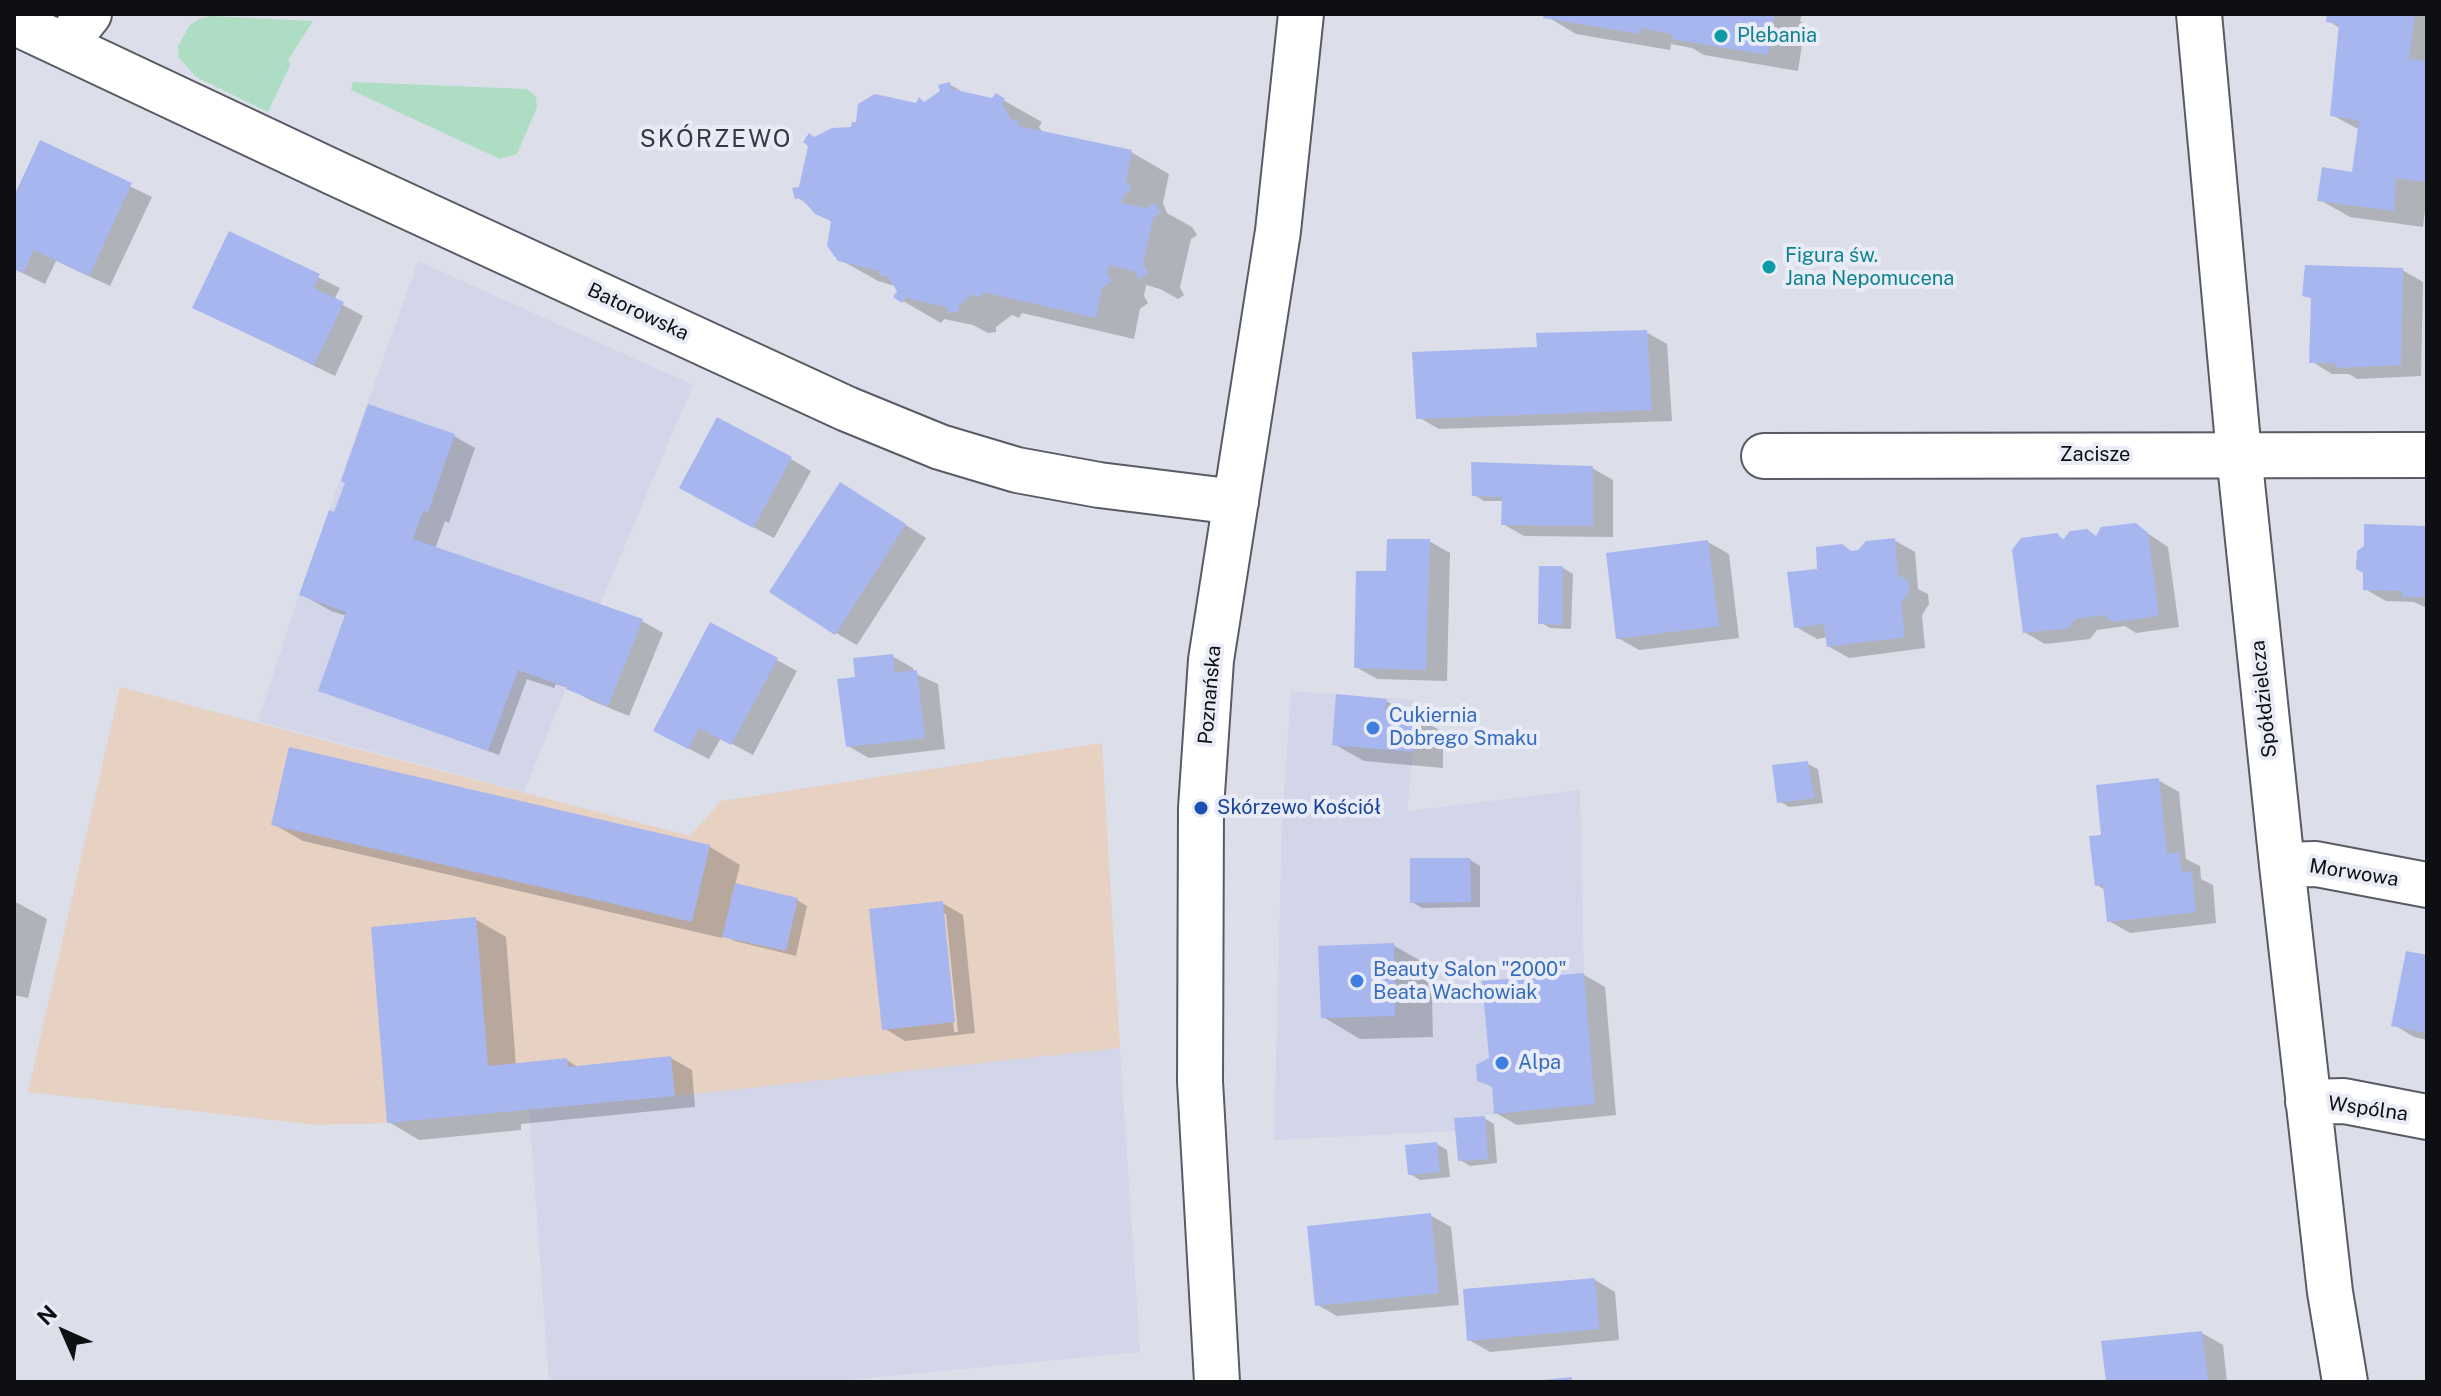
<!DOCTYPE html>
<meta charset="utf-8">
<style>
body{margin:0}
#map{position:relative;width:2441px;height:1396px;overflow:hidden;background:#dcdfe9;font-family:"Public Sans",sans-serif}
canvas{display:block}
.frame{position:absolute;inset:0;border:16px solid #0e0f12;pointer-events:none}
.north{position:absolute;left:24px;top:1292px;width:80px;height:80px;-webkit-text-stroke:6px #e9ecf6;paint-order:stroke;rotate:315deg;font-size:22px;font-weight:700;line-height:32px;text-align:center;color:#0e0f12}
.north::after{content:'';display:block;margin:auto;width:28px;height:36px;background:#0e0f12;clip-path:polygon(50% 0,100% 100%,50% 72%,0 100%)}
</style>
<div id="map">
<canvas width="2441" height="1396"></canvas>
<div class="frame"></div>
<div class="north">N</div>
</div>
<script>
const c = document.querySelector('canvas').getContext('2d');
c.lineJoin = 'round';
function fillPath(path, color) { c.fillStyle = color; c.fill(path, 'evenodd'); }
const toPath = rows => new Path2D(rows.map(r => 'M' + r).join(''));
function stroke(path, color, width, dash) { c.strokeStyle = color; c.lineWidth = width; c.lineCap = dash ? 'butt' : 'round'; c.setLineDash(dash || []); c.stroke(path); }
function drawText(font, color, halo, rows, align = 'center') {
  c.font = font + ' "Public Sans",sans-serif'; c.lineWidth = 8; c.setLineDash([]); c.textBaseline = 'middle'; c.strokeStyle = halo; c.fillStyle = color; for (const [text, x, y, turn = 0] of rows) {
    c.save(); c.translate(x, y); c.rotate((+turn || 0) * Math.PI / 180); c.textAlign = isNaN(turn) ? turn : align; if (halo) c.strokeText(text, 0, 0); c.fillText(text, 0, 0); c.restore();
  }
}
const built = toPath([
 [418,261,693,385,601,602,524,792,258,721,299,595],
 [1291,691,1414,700,1413,752,1407,811,1580,790,1584,972,1595,1104,1455,1118,1455,1131,1274,1140,1282,821],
 [1120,1048,1140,1352,827,1382,549,1382,529,1110]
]);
const industrial = toPath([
 [120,687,690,836,721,801,1102,743,1120,1048,675,1096,387,1123,316,1125,28,1092]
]);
const green = toPath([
 [210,16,313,21,288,60,291,63,268,112,196,77,179,58,178,46,190,25,199,19],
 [353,82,527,89,536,97,537,107,517,154,500,159,351,90]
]);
const shadow = toPath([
 [1546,14,1802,14,1800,21,1805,24,1798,71,1704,55,1692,48,1671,44,1670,50,1576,34,1546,16],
 [2329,14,2427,14,2427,194,2423,227,2350,217,2320,200,2354,174,2360,130,2332,115,2340,28,2328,21],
 [949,84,966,94,993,100,996,96,1042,122,1039,127,1043,133,1131,152,1169,174,1163,203,1167,213,1192,227,1197,235,1191,239,1180,287,1184,295,1178,299,1160,289,1146,285,1144,296,1148,303,1140,309,1134,339,1022,313,1019,318,1012,315,996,327,996,332,988,333,973,325,944,319,941,323,903,301,895,286,878,281,839,259,832,222,797,197,815,139,852,129,925,103],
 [41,143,152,197,110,286,56,261,45,284,14,269,14,200],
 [230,234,340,288,334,300,363,316,335,376,195,308],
 [2402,270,2423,282,2421,376,2357,379,2349,374,2332,374,2311,361,2313,299,2304,295],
 [1646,332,1667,344,1672,421,1439,429,1418,417,1539,349],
 [454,436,475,448,449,523,445,521,435,549,602,605,642,621,663,633,629,716,590,700,568,688,556,684,554,688,527,679,499,755,321,690,347,616,331,611,301,594,344,518],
 [791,459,811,471,774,538,702,500],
 [1592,468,1613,480,1613,537,1524,536,1503,524,1504,501,1484,501,1474,495],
 [861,496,926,538,857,645,836,633],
 [2135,525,2168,547,2179,627,2136,633,2125,626,2097,630,2090,639,2045,644,2024,632,2056,535,2065,540,2098,537],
 [2427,528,2427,608,2414,602,2386,601,2365,589,2365,572],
 [1894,540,1915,552,1918,589,1928,594,1929,604,1922,615,1925,648,1849,658,1828,646,1828,637,1817,639,1796,627,1819,571,1853,553],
 [1429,541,1450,553,1447,681,1377,679,1356,667],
 [1708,542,1729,554,1739,638,1639,650,1618,638],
 [1563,568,1573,574,1571,629,1550,628,1540,622],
 [892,656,913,668,914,673,938,684,945,749,869,758,848,746,857,679],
 [777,660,797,671,753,755,721,738,709,759,676,742],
 [1386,701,1443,732,1443,768,1364,761,1334,744],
 [290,750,710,847,740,865,735,885,797,900,807,906,796,956,735,941,723,935,722,938,303,841,273,824],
 [1808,764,1818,769,1823,803,1789,807,1779,801],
 [2158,780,2179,792,2186,859,2200,866,2201,879,2213,885,2216,923,2130,933,2109,921,2105,890,2097,885],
 [1470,860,1480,866,1480,907,1422,908,1412,902],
 [14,901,47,919,28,998,14,995],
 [942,903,963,915,975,1033,905,1041,884,1028],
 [942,914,946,914,958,1032,954,1032],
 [475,919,506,937,516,1066,567,1060,579,1068,671,1058,692,1070,695,1107,521,1124,521,1130,419,1140,389,1122],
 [1393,945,1431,967,1433,1037,1360,1039,1323,1017],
 [2427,957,2427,1040,2414,1037,2394,1025],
 [1584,975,1605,987,1616,1115,1517,1125,1496,1113,1494,1088,1479,1080,1491,1060],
 [1484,1118,1494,1124,1497,1163,1470,1166,1460,1160],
 [1437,1144,1447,1150,1450,1177,1420,1180,1410,1174],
 [1430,1215,1451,1227,1459,1305,1337,1316,1316,1304],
 [1595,1280,1615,1292,1619,1340,1490,1352,1469,1340],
 [2202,1333,2223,1345,2227,1382,2108,1382]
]);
const building = toPath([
 [1544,14,1774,14,1768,55,1672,39,1672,34,1641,28,1640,34,1543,18],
 [2327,14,2415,14,2409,59,2427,61,2427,182,2396,178,2394,211,2317,201,2322,167,2352,172,2359,120,2330,116,2339,24,2326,22],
 [950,82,951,89,992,98,996,93,1005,99,1002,104,1011,120,1018,120,1019,126,1132,150,1126,180,1132,190,1124,195,1121,203,1147,208,1154,203,1161,212,1153,218,1143,264,1148,273,1139,279,1134,271,1108,265,1107,273,1112,281,1102,287,1096,318,983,292,980,298,973,294,959,305,959,311,948,313,947,307,906,298,902,303,893,297,897,291,887,276,880,276,879,271,838,261,827,246,831,221,815,214,801,198,795,199,792,188,799,187,808,146,803,142,809,133,814,137,832,128,851,127,852,122,856,122,858,104,875,94,916,103,919,97,924,102,940,91,938,85],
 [40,140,132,183,89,276,34,250,23,273,14,269,14,196],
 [229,231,320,274,313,288,344,302,314,365,192,308],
 [2305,265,2403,268,2401,365,2335,368,2335,363,2309,363,2311,298,2302,296],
 [1647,330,1652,410,1416,419,1412,352,1537,347,1536,333],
 [368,404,455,434,428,512,423,511,413,539,643,619,608,706,566,689,567,687,518,670,488,751,318,691,346,612,299,595,329,510,334,512,345,483,341,481],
 [717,417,792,457,753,528,679,488],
 [1471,462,1593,466,1593,526,1501,525,1502,497,1472,496],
 [840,482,906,524,835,635,769,592],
 [2136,523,2148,533,2159,616,2113,622,2104,615,2075,619,2069,628,2023,633,2012,550,2021,538,2057,533,2063,540,2070,531,2087,529,2096,536,2101,527],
 [2364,524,2427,526,2427,597,2402,597,2402,591,2363,590,2363,573,2356,569,2357,551,2364,546],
 [1895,538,1898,575,1908,580,1909,592,1901,603,1905,637,1827,647,1824,624,1794,628,1787,572,1817,569,1816,547,1842,544,1851,551,1858,550,1866,541],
 [1387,539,1430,539,1426,670,1354,668,1356,571,1386,571],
 [1708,540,1719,626,1616,639,1606,553],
 [1539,566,1563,566,1562,625,1538,624],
 [710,622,778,658,731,745,699,728,688,749,653,731],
 [893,654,895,673,917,670,925,738,846,747,837,679,855,677,853,658],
 [1336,694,1387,699,1385,710,1414,712,1413,752,1332,745],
 [289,747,710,845,692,922,271,825],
 [1808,761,1814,798,1777,803,1772,765],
 [2159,778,2167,854,2179,852,2182,872,2192,871,2196,912,2107,922,2103,885,2095,886,2089,836,2101,835,2096,785],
 [1410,858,1470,858,1471,902,1410,903],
 [735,883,798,898,786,951,722,937],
 [943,901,955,1022,882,1030,869,909],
 [476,917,488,1066,567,1058,568,1067,671,1056,675,1096,387,1123,371,927],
 [1394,943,1395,1016,1321,1018,1318,946],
 [2406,951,2427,955,2427,1033,2391,1026],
 [1584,973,1595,1104,1494,1114,1492,1086,1477,1081,1476,1065,1489,1058,1482,981],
 [1485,1116,1488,1159,1458,1161,1454,1118],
 [1437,1142,1440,1172,1408,1175,1405,1145],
 [1431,1213,1439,1293,1315,1306,1307,1226],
 [1595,1278,1599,1329,1467,1341,1463,1289],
 [2202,1331,2208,1382,2106,1382,2101,1341],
 [1572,1377,1572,1382,1542,1382,1542,1380]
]);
const street = toPath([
 [2199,14,2239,454,2282,865,2330,1292,2345,1382],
 [1764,456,2427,455],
 [2282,865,2316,864,2427,885],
 [2308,1102,2344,1101,2427,1117]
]);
const secondary = toPath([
 [14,22,337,174,847,409,940,447,1017,470,1099,485,1236,502],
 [65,44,89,14],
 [1217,1382,1200,1081,1201,808,1211,660,1278,231,1301,14]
]);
const markers = [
 [1721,36,8,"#0f9aa8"],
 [1769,267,8,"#0f9aa8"],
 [1373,728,8,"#3f7fe0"],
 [1201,808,8,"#1a4fb4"],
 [1357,981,8,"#3f7fe0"],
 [1502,1063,8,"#3f7fe0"]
];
const cultureNames = [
 ["Plebania",1737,36],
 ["Figura św.",1785,256],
 ["Jana Nepomucena",1785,279]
];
const streetNames = [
 ["Batorowska",638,312,25],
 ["Zacisze",2095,455],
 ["Poznańska",1210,695,-85],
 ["Spółdzielcza",2264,699,-96],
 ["Morwowa",2354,873,9],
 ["Wspólna",2368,1109,8]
];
const shopNames = [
 ["Cukiernia",1389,716],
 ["Dobrego Smaku",1389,739],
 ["Beauty Salon \"2000\"",1373,970],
 ["Beata Wachowiak",1373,993],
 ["Alpa",1518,1063]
];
const transitNames = [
 ["Skórzewo Kościół",1217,808]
];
const quarterNames = [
 ["SKÓRZEWO",716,140]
];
fillPath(built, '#d2d6e8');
fillPath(industrial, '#e6d1c3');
fillPath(green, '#adddc3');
fillPath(shadow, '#0003');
fillPath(building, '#a8b6f0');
stroke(street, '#595b64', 48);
stroke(secondary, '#595b64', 48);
stroke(street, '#fff', 44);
stroke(secondary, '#fff', 44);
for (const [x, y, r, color] of markers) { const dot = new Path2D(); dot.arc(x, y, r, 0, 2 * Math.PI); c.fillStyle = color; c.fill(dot); stroke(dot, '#e9ecf6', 3); }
drawText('20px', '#0d838f', '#e9ecf6', cultureNames, 'left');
drawText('20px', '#0e0f12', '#e9ecf6', streetNames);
drawText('20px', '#366cbe', '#e9ecf6', shopNames, 'left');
drawText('20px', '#164399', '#e9ecf6', transitNames, 'left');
c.letterSpacing = '2px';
drawText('24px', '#363941', '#e9ecf6', quarterNames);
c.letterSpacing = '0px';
</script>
